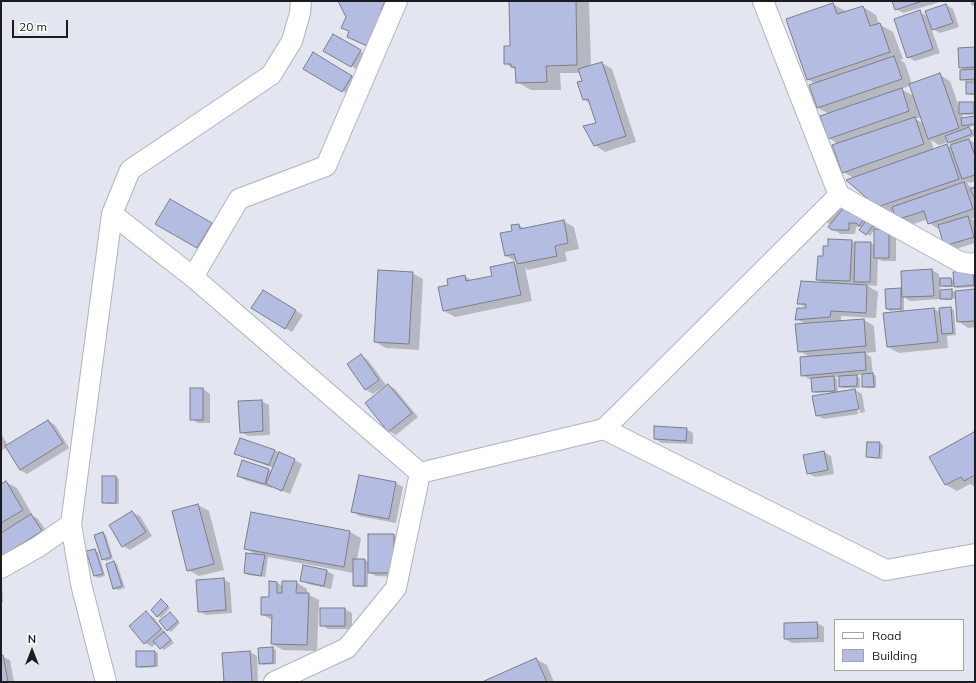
<!DOCTYPE html>
<style>
body{margin:0}
#map{position:relative;width:976px;height:683px;overflow:hidden;background:#e3e6f0;font-family:Mulish,sans-serif}
canvas{display:block}
.frame{position:absolute;inset:0;border:2px solid #1b1c1f;pointer-events:none}
.legend{position:absolute;left:834px;top:619px;width:130px;height:52px;box-sizing:border-box;background:#fff;border:1px solid #a4a4a5;margin:0;padding:5px 7px;list-style:none;font-size:12px;color:#1b1c1f}
.legend li{display:flex;align-items:center;gap:8px;height:20px}
.legend b{width:20px;border:1px solid #a4a4a5}
.north{position:absolute;left:12px;top:631px;width:40px;height:40px;-webkit-text-stroke:3px #fff;paint-order:stroke;rotate:0deg;font-size:11px;font-weight:700;line-height:16px;text-align:center;color:#1b1c1f}
.north::after{content:'';display:block;margin:auto;width:14px;height:18px;background:#1b1c1f;clip-path:polygon(50% 0,100% 100%,50% 72%,0 100%)}
.scale{position:absolute;left:12px;top:20px;width:56px;height:18px;box-sizing:border-box;border:2px solid #1b1c1f;border-top:0;padding-left:5px;font-size:12px;line-height:14px;white-space:nowrap;color:#1b1c1f;-webkit-text-stroke:3px #fff;paint-order:stroke}
</style>
<div id="map">
<canvas width="976" height="683"></canvas>
<div class="frame"></div>
<ul class="legend">
<li><b style="height:5px;background:#fff"></b>Road</li>
<li><b style="height:11px;background:#b4bde1"></b>Building</li>
</ul>
<div class="north">N</div>
<div class="scale">20 m</div>
</div>
<script>
const c = document.querySelector('canvas').getContext('2d');
c.lineJoin = 'round';
function fillPath(path, color) { c.fillStyle = color; c.fill(path, 'evenodd'); }
const toPath = rows => new Path2D(rows.map(r => 'M' + r).join(''));
function stroke(path, color, width, dash) { c.strokeStyle = color; c.lineWidth = width; c.lineCap = dash ? 'butt' : 'round'; c.setLineDash(dash || []); c.stroke(path); }
const shadow = toPath([
 [339,1,398,1,381,52,359,43,348,37,350,32,343,28,347,17],
 [510,1,589,1,591,67,602,63,612,69,636,142,605,152,595,145,597,124,590,103,584,100,583,81,580,73,560,73,561,90,531,90,517,82,516,70,505,63,511,47],
 [893,1,940,1,940,2,903,13,896,9],
 [971,1,975,1,975,6,971,5],
 [833,4,847,12,863,7,876,15,879,24,893,32,903,59,900,60,905,63,912,84,940,75,950,81,958,104,975,104,975,115,962,115,963,118,975,117,975,126,967,127,972,130,975,128,974,136,967,139,975,143,975,181,970,183,967,181,969,186,975,188,975,218,971,219,975,221,975,243,952,250,945,245,940,230,929,223,928,219,908,226,894,211,889,213,878,206,854,178,843,172,838,144,829,138,829,114,818,108,816,84,807,79],
 [910,86,914,96,901,89],
 [921,117,923,123,915,119],
 [931,140,939,145,948,142,953,145,952,148,946,145,934,150],
 [946,5,953,9,959,27,940,33,931,28,940,53,915,61,908,57,920,12,928,17],
 [333,36,367,55,358,70,325,50],
 [975,48,975,81,968,81,968,83,975,83,975,95,971,95,967,93,967,81,961,80,965,71,960,67],
 [313,53,359,80,350,95,304,68],
 [170,201,218,228,205,251,157,224],
 [834,202,878,225,870,236,861,230,863,227,856,227,855,234,840,234,833,229,831,225,821,218],
 [563,221,574,227,579,249,565,252,567,261,528,270,525,268,532,301,455,317,444,311,449,286,465,276,472,281,493,276,491,268,514,263,518,265,517,262,506,256,513,231,519,225,525,229],
 [875,230,896,234,896,261,882,261,878,259,877,286,866,285,878,292,876,318,841,316,841,322,864,320,874,326,876,352,865,353,871,357,873,374,876,376,876,388,867,388,863,386,863,375,854,375,860,378,860,388,843,388,840,386,840,377,834,377,837,379,838,393,855,390,862,394,865,412,860,413,857,393,855,393,858,414,824,419,816,415,831,392,816,393,813,391,812,379,809,379,802,375,810,357,799,351,806,324,796,319,810,310,798,303,824,283,817,279,824,257,829,247,851,241,855,243,871,243,875,246],
 [932,270,939,274,939,279,951,279,955,281,975,272,975,287,958,288,955,286,955,287,944,287,940,284,940,291,951,290,956,293,975,290,975,327,968,328,958,321,956,300,948,295,947,297,953,300,945,300,940,298,940,299,910,301,904,297,904,312,934,309,940,312,950,308,954,310,956,335,947,336,948,348,899,353,888,347,900,310,890,311,887,309,901,289,903,290],
 [412,273,423,279,419,350,386,348,375,342],
 [270,295,303,315,292,332,285,328],
 [361,356,368,360,386,385,373,394,366,390,348,365],
 [388,385,395,389,418,417,396,435,389,431],
 [203,389,210,394,210,423,198,423,191,419],
 [261,401,269,405,270,435,248,436,241,432],
 [48,421,55,425,69,448,27,474,20,470,7,447,1,451,1,434,8,445],
 [686,429,693,433,693,444,662,443,655,439],
 [974,433,975,434,975,487,970,484,957,491,946,485,931,457],
 [879,443,883,445,882,459,870,458,867,456],
 [274,450,302,464,290,494,272,486,272,488,245,480,238,476,269,470,272,471,273,468,243,457,236,453],
 [824,452,831,456,834,474,815,477,808,473],
 [359,476,396,483,403,487,396,523,359,516,352,511],
 [116,477,119,479,119,504,107,504,103,502],
 [6,482,17,488,33,516,38,519,49,535,1,565,1,485],
 [198,505,209,511,224,570,199,576,188,570],
 [132,512,140,516,152,536,130,550,123,546],
 [252,513,350,532,361,538,357,560,365,560,369,562,394,535,401,539,400,577,376,576,368,572,368,587,357,587,354,585,354,573,268,557,265,577,248,575,245,573,257,555,246,549],
 [103,533,106,535,113,559,106,561,103,559],
 [94,550,98,552,105,576,98,578,95,576],
 [114,562,117,564,125,588,118,590,114,588],
 [304,566,327,571,334,575,331,589,308,584,301,580],
 [223,579,230,583,232,613,206,615,199,611],
 [296,582,307,589,307,594,319,600,317,651,283,650,272,644,273,621,262,614,277,583,283,586],
 [1,583,2,584,3,602,1,602],
 [161,600,170,608,161,618,158,616],
 [344,609,352,613,352,629,328,629,321,625],
 [146,613,153,617,174,643,164,650,156,643,152,647,145,643],
 [170,614,180,623,171,632,168,630],
 [817,623,824,627,824,642,792,643,785,639],
 [272,648,276,650,276,664,263,665,260,663],
 [155,652,158,653,158,667,141,668,137,666],
 [250,652,257,656,258,682,225,682],
 [1,656,10,660,14,682,1,682],
 [536,659,547,665,554,682,485,682]
]);
const building = toPath([
 [338,1,385,1,381,10,385,11,370,47,347,37,349,31,341,28,346,17,338,1],
 [509,1,576,1,577,65,546,66,547,82,516,83,515,67,511,67,511,64,504,64,504,46,510,46,509,1],
 [892,1,923,1,895,10,892,1],
 [833,3,837,14,863,6,870,26,880,23,890,52,807,80,786,19,833,3],
 [946,4,953,23,932,30,925,11,946,4],
 [920,10,933,49,907,58,894,19,920,10],
 [333,34,361,50,351,67,323,51,333,34],
 [975,47,975,67,959,68,958,48,975,47],
 [313,52,352,76,342,92,303,69,313,52],
 [894,56,902,79,817,108,809,85,894,56],
 [602,62,626,136,594,146,583,126,596,123,588,99,583,100,577,82,582,81,578,69,602,62],
 [975,69,975,79,960,80,960,70,975,69],
 [940,73,959,128,928,139,909,84,940,73],
 [966,82,975,82,975,94,966,94,966,82],
 [902,88,909,111,828,139,820,116,902,88],
 [959,102,974,102,974,113,959,114,959,102],
 [975,116,975,124,962,126,961,118,975,116],
 [915,117,924,144,842,173,832,145,915,117],
 [969,127,972,134,948,143,945,136,969,127],
 [969,139,975,156,975,175,962,179,950,145,969,139],
 [947,144,959,179,877,207,846,180,947,144],
 [964,182,973,209,928,224,924,211,896,220,892,207,964,182],
 [975,187,975,199,970,189,975,187],
 [170,199,212,223,197,248,155,224,170,199],
 [847,204,865,218,859,226,856,223,849,223,849,230,832,230,828,227,847,204],
 [968,216,974,237,944,246,938,225,968,216],
 [868,218,875,223,866,235,859,230,868,218],
 [564,220,568,243,555,246,557,256,517,264,514,254,505,256,500,233,512,231,511,225,519,224,520,229,564,220],
 [874,229,889,229,889,258,874,258,874,229],
 [828,239,852,240,850,281,816,280,818,256,823,256,823,246,828,246,828,239],
 [855,242,871,242,870,282,854,282,855,242],
 [514,262,521,295,443,311,438,287,448,285,447,279,465,275,466,281,492,276,490,267,514,262],
 [932,269,934,296,902,297,901,271,932,269],
 [378,270,413,272,409,344,374,342,378,270],
 [973,270,974,285,954,287,953,272,973,270],
 [940,278,951,278,952,286,940,286,940,278],
 [801,281,867,285,866,313,831,311,830,317,795,320,797,308,806,308,806,304,797,304,801,281],
 [901,288,901,309,886,309,885,289,901,288],
 [952,289,952,299,940,299,940,290,952,289],
 [975,289,975,321,957,322,955,291,975,289],
 [263,290,296,310,285,329,251,308,263,290],
 [951,307,953,333,942,334,939,308,951,307],
 [934,308,938,342,887,347,883,313,934,308],
 [864,319,866,346,798,352,795,324,864,319],
 [865,352,866,370,801,376,800,357,865,352],
 [361,354,379,380,365,390,347,364,361,354],
 [873,373,874,387,862,387,862,374,873,373],
 [857,375,857,386,839,387,839,376,857,375],
 [834,376,835,391,812,392,811,378,834,376],
 [388,384,412,413,388,432,365,403,388,384],
 [190,388,203,388,203,420,190,420,190,388],
 [855,389,859,409,816,416,812,396,855,389],
 [262,400,263,431,240,433,238,401,262,400],
 [48,420,63,443,20,470,5,446,48,420],
 [654,426,687,428,686,441,654,439,654,426],
 [974,432,975,434,975,475,964,481,961,477,945,485,929,457,974,432],
 [240,438,275,450,269,465,234,454,240,438],
 [867,442,880,442,879,458,866,457,867,442],
 [824,451,828,470,807,474,803,455,824,451],
 [279,452,295,459,282,491,266,484,279,452],
 [242,460,269,469,265,484,237,476,242,460],
 [359,475,396,482,389,519,351,512,359,475],
 [102,476,116,476,116,503,102,503,102,476],
 [6,481,23,510,1,523,1,484,6,481],
 [198,504,214,564,187,571,172,511,198,504],
 [132,511,146,532,122,547,109,525,132,511],
 [251,512,350,531,344,567,244,549,251,512],
 [31,514,42,531,1,557,1,533,31,514],
 [103,532,111,557,102,560,94,535,103,532],
 [368,534,394,534,394,573,368,573,368,534],
 [95,549,103,574,94,576,86,551,95,549],
 [246,553,265,555,261,576,244,573,246,553],
 [353,559,365,559,365,586,353,586,353,559],
 [114,561,122,586,113,589,106,564,114,561],
 [303,565,327,570,324,586,300,581,303,565],
 [224,578,226,610,198,612,196,580,224,578],
 [269,581,277,582,277,593,282,593,282,581,297,581,296,593,309,593,307,645,271,644,272,615,261,615,261,597,269,597,269,581],
 [161,599,168,606,157,617,151,610,161,599],
 [320,608,345,608,345,626,320,626,320,608],
 [146,611,161,629,144,644,129,626,146,611],
 [170,612,178,621,167,631,159,621,170,612],
 [817,622,818,638,784,639,784,623,817,622],
 [164,632,171,640,160,649,153,641,164,632],
 [273,647,273,663,259,664,258,648,273,647],
 [136,651,155,651,155,666,136,667,136,651],
 [250,651,252,682,224,682,222,653,250,651],
 [1,655,3,655,8,682,1,682,1,655],
 [536,658,547,682,484,682,484,681,536,658]
]);
const minor = toPath([
 [763,1,839,195,960,262,973,264,975,263],
 [112,214,193,277,420,473,604,429,886,570,975,554],
 [193,277,239,199,326,166,397,1],
 [604,429,839,195],
 [1,568,38,547,71,524],
 [106,682,81,584,71,524,112,214,130,170,271,75,292,41,300,13,301,1],
 [274,682,347,648,396,588,420,473]
]);
fillPath(shadow, '#0003');
fillPath(building, '#b4bde1');
stroke(building, '#7b7e87', 1);
stroke(minor, '#b0b3bc', 22);
stroke(minor, '#fff', 20);
</script>
